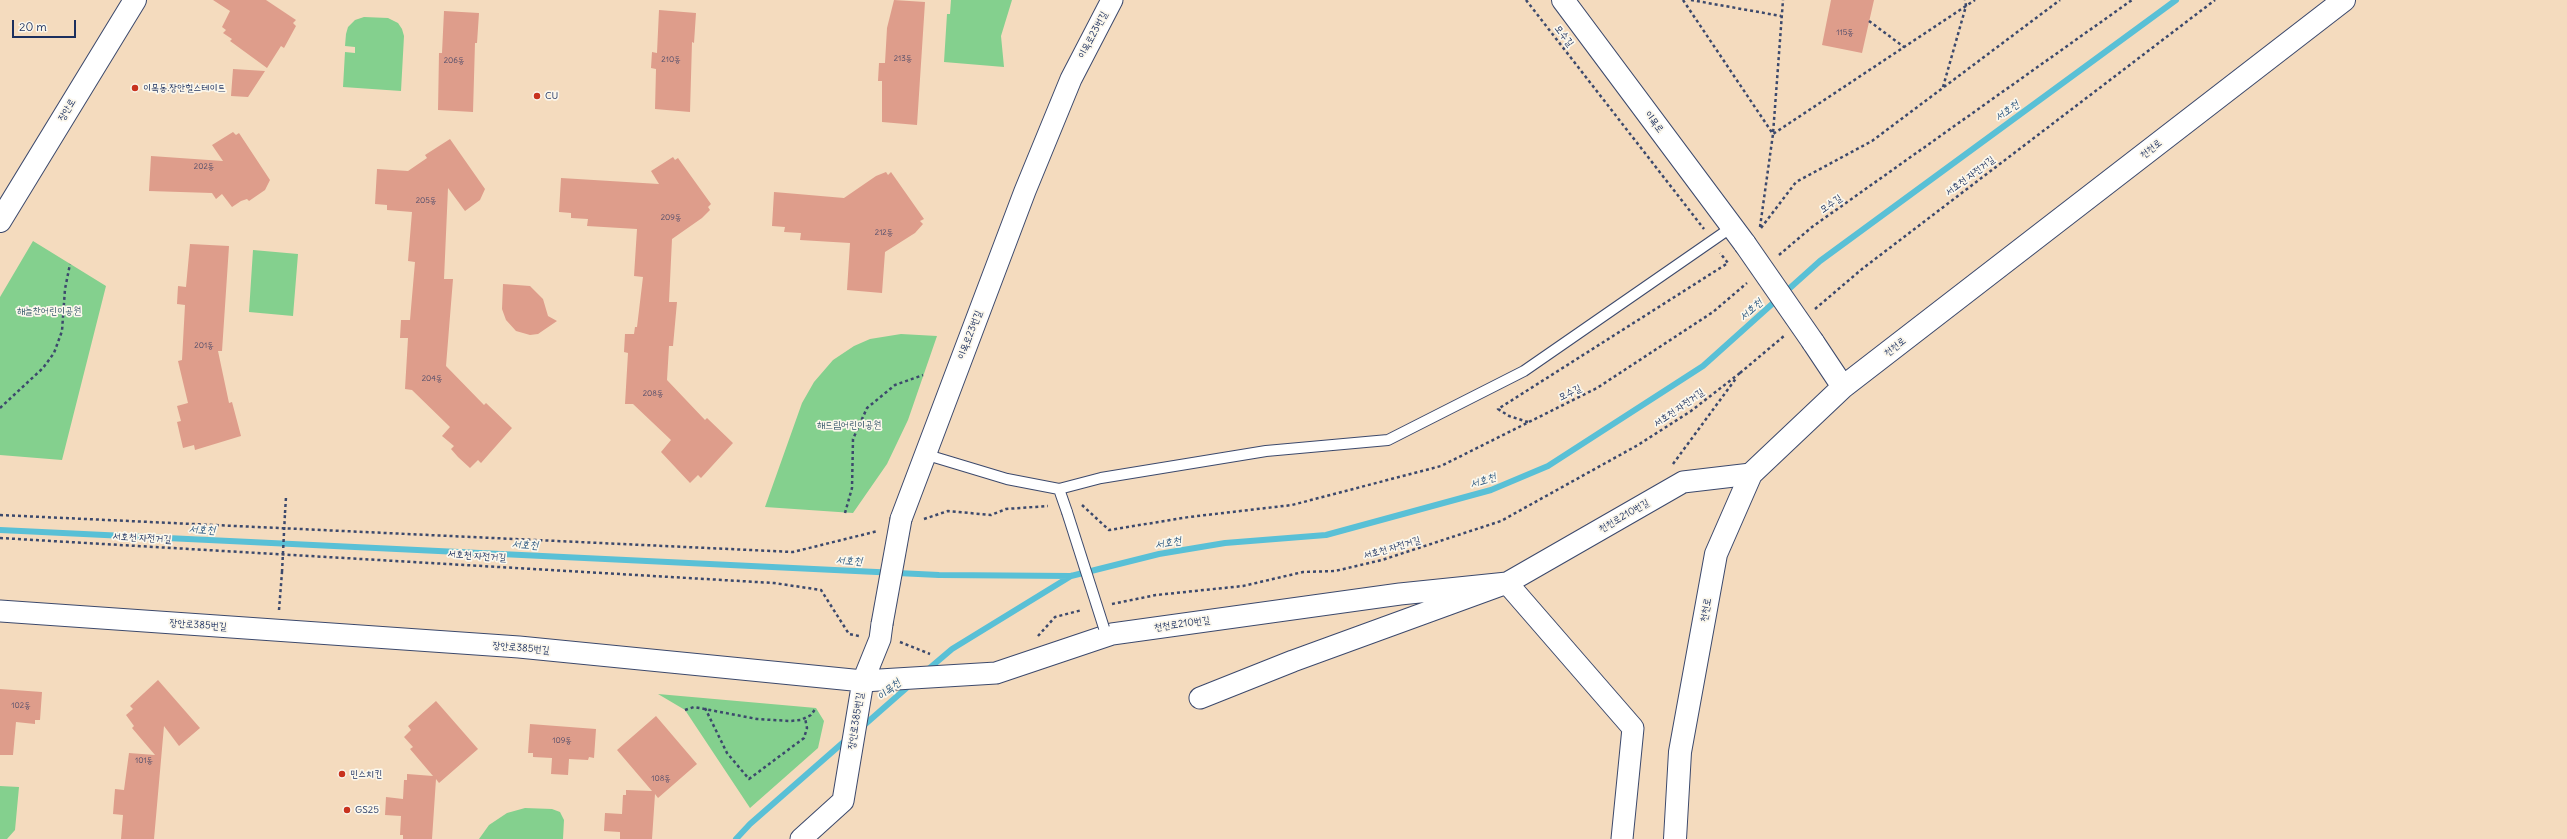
<!DOCTYPE html>
<meta charset="utf-8">
<style>
body{margin:0}
#map{position:relative;width:2567px;height:839px;overflow:hidden;background:#f4dbbe;font-family:Delius,sans-serif}
canvas{display:block}
.scale{position:absolute;left:12px;top:20px;width:64px;height:18px;box-sizing:border-box;border:2px solid #1b2f5e;border-top:0;padding-left:5px;font-size:12px;line-height:14px;white-space:nowrap;color:#1b2f5e;-webkit-text-stroke:3px #fbf7ec;paint-order:stroke}
</style>
<div id="map">
<canvas width="2567" height="839"></canvas>
<div class="scale">20 m</div>
</div>
<script>
const c = document.querySelector('canvas').getContext('2d');
c.lineJoin = 'round';
function fillPath(path, color) { c.fillStyle = color; c.fill(path, 'evenodd'); }
const toPath = rows => new Path2D(rows.map(r => 'M' + r).join(''));
function stroke(path, color, width, dash) { c.strokeStyle = color; c.lineWidth = width; c.lineCap = dash ? 'butt' : 'round'; c.setLineDash(dash || []); c.stroke(path); }
function drawText(font, color, halo, rows, align = 'center') {
  c.font = font + ' Delius,"Poor Story",sans-serif'; c.lineWidth = 3.5; c.setLineDash([]); c.textBaseline = 'middle'; c.strokeStyle = halo; c.fillStyle = color; for (const [text, x, y, turn = 0] of rows) {
    c.save(); c.translate(x, y); c.rotate((+turn || 0) * Math.PI / 180); c.textAlign = isNaN(turn) ? turn : align; if (halo) c.strokeText(text, 0, 0); c.fillText(text, 0, 0); c.restore();
  }
}
const green = toPath([
 [951,0,1012,0,1001,36,1004,67,944,62,947,14,950,14],
 [364,17,388,18,398,23,402,29,404,36,401,91,343,87,345,52,355,53,355,47,345,46,346,34,348,27,355,20],
 [33,241,106,286,62,460,0,455,0,297],
 [253,250,298,254,293,316,249,312],
 [901,334,937,336,908,420,887,464,853,513,765,507,802,403,814,382,833,360,854,346,870,339],
 [658,694,816,708,824,721,818,748,750,808,685,710],
 [0,786,19,787,15,830,7,839,0,839],
 [525,808,552,809,560,812,564,820,563,839,479,839,489,825,507,813]
]);
const stream = toPath([
 [0,530,939,575,1071,576,1159,554,1225,543,1326,535,1491,490,1548,466,1703,366,1820,261,2176,0],
 [925,672,952,649,1071,576],
 [862,727,911,684],
 [736,839,750,824,847,739]
]);
const building = toPath([
 [213,0,266,0,296,20,293,23,296,26,284,48,281,46,267,68,230,41,232,39,223,33,226,30,222,27,230,11],
 [894,0,925,2,917,125,882,122,882,81,878,81,879,63,885,63,887,28],
 [1831,0,1874,0,1862,53,1822,45],
 [659,10,696,13,694,43,692,42,690,112,655,109,656,69,651,68,652,52,657,53],
 [444,11,479,13,477,43,475,43,473,112,438,110,439,53,442,53],
 [233,69,265,71,248,97,231,96],
 [233,132,236,135,239,133,270,180,265,190,249,201,247,199,241,201,232,207,222,194,216,199,212,193,149,191,151,156,223,161,212,145],
 [450,139,485,189,480,200,465,211,448,188,444,279,453,279,446,366,484,405,486,403,512,428,481,463,478,460,470,468,458,457,451,449,454,446,442,436,450,427,412,390,405,389,408,338,400,338,401,320,410,320,415,262,408,261,412,212,387,210,387,205,375,204,377,169,408,171,427,158,425,155],
 [673,157,675,160,678,158,711,204,708,207,710,210,702,218,672,239,669,302,677,302,673,346,669,346,667,380,705,420,707,418,733,443,701,478,698,475,690,483,661,452,671,440,633,404,625,404,628,353,624,352,625,334,634,334,635,327,637,327,643,277,634,276,637,229,587,226,588,219,571,218,571,213,559,212,561,178,659,184,651,171],
 [886,172,888,175,891,172,924,219,920,221,923,224,915,233,885,252,882,293,847,290,850,243,800,240,801,233,784,232,785,227,772,226,774,192,844,198,876,176],
 [190,244,229,246,222,351,218,351,229,403,232,402,241,436,195,450,194,445,183,448,177,422,181,421,177,406,188,403,178,361,182,360,185,305,177,304,178,286,186,287],
 [503,284,530,286,543,299,548,316,557,321,538,334,530,335,516,331,506,320,502,309],
 [158,680,200,728,179,746,164,726,154,839,121,839,123,815,113,814,115,789,124,790,129,753,155,755,132,728,134,726,126,715,133,709,130,706],
 [0,689,42,692,40,720,35,720,35,724,16,722,13,755,0,755],
 [436,701,478,749,439,783,436,779,432,839,403,839,403,835,400,835,401,816,385,815,386,797,403,799,404,780,407,780,407,774,433,776,410,749,413,747,404,737,411,730,408,726],
 [656,716,697,764,658,798,655,794,652,839,620,839,620,832,604,831,605,813,622,814,623,795,626,795,626,790,652,791,617,750],
 [530,724,596,729,594,758,589,757,588,760,569,759,568,775,551,774,552,758,533,757,533,753,528,753]
]);
const path = toPath([
 [1526,0,1704,229],
 [1683,0,1773,134,1975,0],
 [1691,0,1781,16],
 [1869,21,1904,47],
 [1943,87,1966,6,1965,0],
 [1760,227,1773,134,1783,0],
 [1761,228,1796,182,1872,141,2060,0],
 [1779,255,1812,227,2132,0],
 [1815,309,1862,269,2215,0],
 [1740,373,1784,336],
 [0,408,43,368,54,353,62,331,65,289,70,264],
 [1528,422,1509,416,1498,409,1728,263,1720,253],
 [1673,464,1737,377],
 [1082,505,1109,530,1189,517,1292,505,1441,466,1597,388,1713,312,1747,283],
 [285,513,286,497],
 [845,513,852,488,853,439,867,408,895,385,923,375],
 [0,515,793,552,878,531],
 [924,519,948,511,991,515,1006,509,1048,506],
 [0,538,774,583,821,590,849,634,859,636],
 [1112,604,1156,595,1243,586,1303,572,1335,571,1382,560,1501,521,1638,445,1691,411,1740,373],
 [279,610,282,572],
 [1038,636,1055,617,1082,610],
 [900,642,930,654],
 [705,708,727,753,749,779,804,738,807,728,805,718],
 [685,710,694,707,757,719,790,721,801,720,811,715,816,708]
]);
const lane = toPath([
 [924,454,1007,479,1059,489,1067,512],
 [1059,489,1101,478,1266,451,1388,440,1524,371,1732,227]
]);
const street = toPath([
 [901,519,1025,191,1071,79,1112,0],
 [0,611,519,647,863,681,996,673,1112,634,1400,594,1507,583,1683,482,1751,474],
 [1200,698,1293,661,1507,583,1633,728,1622,839],
 [801,839,843,801,863,681,880,639,882,624]
]);
const secondary = toPath([
 [1563,0,1745,244],
 [0,221,135,0],
 [1813,342,1843,387],
 [1675,839,1680,752,1716,554,1751,474,1843,387,2344,0]
]);
const pathBridge = toPath([
 [282,572,285,513]
]);
const laneBridge = toPath([
 [1067,512,1104,628]
]);
const streetBridge = toPath([
 [882,624,901,519]
]);
const secondaryBridge = toPath([
 [1745,244,1813,342]
]);
const markers = [
 [135,88,4,"#c8321e"],
 [537,96,4,"#c8321e"],
 [342,774,4,"#c8321e"],
 [347,810,4,"#c8321e"]
];
const numberNames = [
 ["115동",1845,33],
 ["213동",903,59],
 ["210동",671,60],
 ["206동",454,61],
 ["202동",204,167],
 ["205동",426,201],
 ["209동",671,218],
 ["212동",884,233],
 ["201동",204,346],
 ["204동",432,379],
 ["208동",653,394],
 ["102동",21,706],
 ["109동",562,741],
 ["101동",144,761],
 ["108동",661,779]
];
const streetNames = [
 ["이목로23번길",1093,35,-62],
 ["모수길",1564,36,52],
 ["장안로",67,110,-59],
 ["이목로",1654,122,53],
 ["천천로",2151,149,-38],
 ["서호천 자전거길",1970,176,-37],
 ["모수길",1831,204,-35],
 ["이목로23번길",970,335,-69],
 ["천천로",1895,347,-38],
 ["모수길",1570,393,-26],
 ["서호천 자전거길",1679,408,-35],
 ["천천로210번길",1624,516,-30],
 ["서호천 자전거길",142,538,3],
 ["서호천 자전거길",1392,548,-16],
 ["서호천 자전거길",477,556,4],
 ["천천로",1706,610,-80],
 ["천천로210번길",1182,624,-8],
 ["장안로385번길",198,625,4],
 ["장안로385번길",521,648,5],
 ["장안로385번길",856,721,-81]
];
const poiNames = [
 ["이목동.장안힐스테이트",143,88],
 ["CU",545,96],
 ["민스치킨",350,774],
 ["GS25",355,810]
];
const parkNames = [
 ["해늘찬어린이공원",49,311],
 ["해드림어린이공원",849,425]
];
const waterNames = [
 ["서호천",2007,111,-36],
 ["서호천",1751,310,-42],
 ["서호천",1483,481,-18],
 ["서호천",202,530,3],
 ["서호천",1168,543,-10],
 ["서호천",525,545,3],
 ["서호천",849,561,3],
 ["이목천",889,690,-41]
];
fillPath(green, '#84d08e');
stroke(stream, '#59c0d6', 6);
fillPath(building, '#de9d8b');
stroke(lane, '#3c496c', 12);
stroke(street, '#3c496c', 23);
stroke(secondary, '#3c496c', 24);
stroke(path, '#3c496c', 2.5, [3, 3]);
stroke(lane, '#fff', 10);
stroke(street, '#fff', 21);
stroke(secondary, '#fff', 22);
stroke(laneBridge, '#3c496c', 12, []);
stroke(streetBridge, '#3c496c', 23, []);
stroke(secondaryBridge, '#3c496c', 24, []);
stroke(pathBridge, '#3c496c', 2.5, [3, 3]);
stroke(laneBridge, '#fff', 10);
stroke(streetBridge, '#fff', 21);
stroke(secondaryBridge, '#fff', 22);
for (const [x, y, r, color] of markers) { const dot = new Path2D(); dot.arc(x, y, r, 0, 2 * Math.PI); c.fillStyle = color; c.fill(dot); stroke(dot, '#fbf7ec', 1.5); }
drawText('8px', '#4c4a69', null, numberNames);
drawText('10px', '#1b2f5e', '#fbf7ec', streetNames);
drawText('10px', '#1b2f5e', '#fbf7ec', poiNames, 'left');
drawText('10px', '#35576a', '#fbf7ec', parkNames);
drawText('italic 11px', '#2e5a82', '#fbf7ec', waterNames);
</script>
